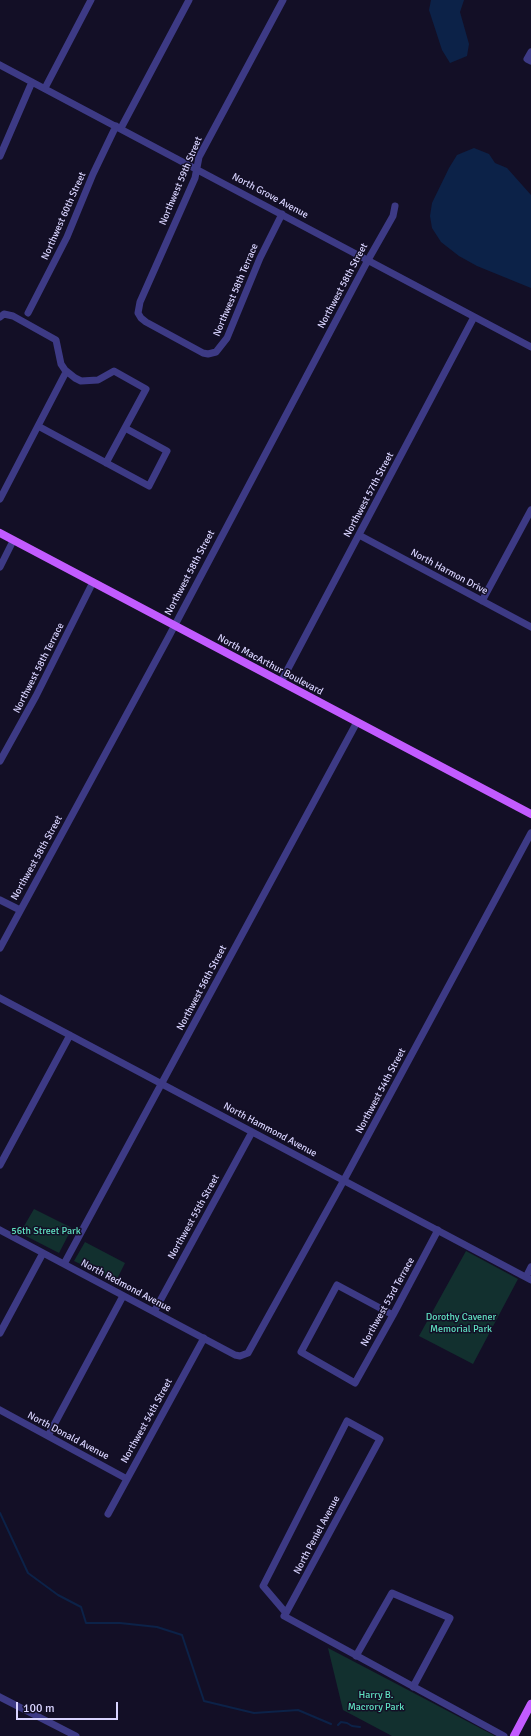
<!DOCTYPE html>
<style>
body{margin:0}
#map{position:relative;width:531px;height:1736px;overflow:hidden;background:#130f26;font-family:Signika,sans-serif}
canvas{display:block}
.scale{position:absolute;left:16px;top:1702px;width:102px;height:18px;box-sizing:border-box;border:2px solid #d9d4ff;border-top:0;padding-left:5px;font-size:12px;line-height:14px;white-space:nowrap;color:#d9d4ff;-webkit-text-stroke:3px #130f26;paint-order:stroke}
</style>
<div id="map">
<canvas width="531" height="1736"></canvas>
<div class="scale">100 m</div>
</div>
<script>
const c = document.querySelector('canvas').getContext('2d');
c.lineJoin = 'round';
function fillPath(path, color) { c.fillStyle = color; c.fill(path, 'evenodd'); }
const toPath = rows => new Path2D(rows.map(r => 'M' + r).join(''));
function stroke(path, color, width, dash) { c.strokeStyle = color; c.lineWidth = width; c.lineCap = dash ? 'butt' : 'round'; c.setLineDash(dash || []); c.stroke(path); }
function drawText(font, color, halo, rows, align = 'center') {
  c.font = font + ' Signika,sans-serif'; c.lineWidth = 3; c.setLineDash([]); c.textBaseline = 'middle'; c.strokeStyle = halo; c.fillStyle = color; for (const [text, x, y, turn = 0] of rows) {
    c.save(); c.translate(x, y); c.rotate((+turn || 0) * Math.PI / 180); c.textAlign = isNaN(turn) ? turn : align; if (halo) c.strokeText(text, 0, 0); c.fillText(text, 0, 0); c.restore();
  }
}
const green = toPath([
 [34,1209,72,1228,59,1253,20,1233],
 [85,1242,125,1263,116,1281,74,1261],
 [466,1251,518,1279,473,1364,419,1336],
 [328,1648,391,1681,495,1736,392,1736,343,1710]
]);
const water = toPath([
 [431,0,464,0,460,12,469,44,467,56,450,63,442,50,429,10],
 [474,148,489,154,495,163,507,168,531,195,531,288,477,266,459,256,441,242,432,228,430,216,432,203,449,168,457,155]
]);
const stream = toPath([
 [0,1513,28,1573,58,1595,81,1607,86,1623,120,1623,157,1627,182,1635,204,1701,254,1713,298,1710,331,1724],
 [338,1725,341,1722,347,1723,352,1726,360,1727]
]);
const minor = toPath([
 [531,52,527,59,531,61],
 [0,65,531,347],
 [45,88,91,0],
 [121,128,189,0],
 [0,156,32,82],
 [282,214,260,258,227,338,216,352,208,354,203,353,146,322,141,318,138,313,140,302,195,178,199,157,283,0],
 [28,313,67,237,93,174,116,126],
 [0,317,4,314,13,316,56,340,61,364,65,370,75,378,81,381,98,380,114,371,146,389,106,463],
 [38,426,149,486,167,451,125,428],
 [0,499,66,372],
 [359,535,531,627],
 [0,567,13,541],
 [482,601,531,510],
 [281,682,474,317],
 [0,761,36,696,93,582],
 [0,900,20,910],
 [0,948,167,640,368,260,393,216,395,206],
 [0,998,531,1280],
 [0,1165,70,1035],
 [0,1230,235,1355,240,1356,248,1353,344,1180,531,833],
 [64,1264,357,722],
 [526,1277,531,1267],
 [154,1312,252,1132],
 [393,1315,337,1285,301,1352,355,1383,393,1315,438,1230],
 [0,1333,43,1253],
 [0,1410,127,1479],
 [48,1436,123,1296],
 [108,1514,204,1338],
 [286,1613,263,1586,347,1421,380,1439,286,1613,284,1616,504,1736],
 [356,1656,392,1593,450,1618,413,1687],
 [0,1697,76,1736]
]);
const major = toPath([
 [0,533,531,814],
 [514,1736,531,1704]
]);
const streetNames = [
 ["Northwest 59th Street",181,181,-67],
 ["North Grove Avenue",270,196,28],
 ["Northwest 60th Street",64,216,-66],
 ["Northwest 58th Street",343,286,-62],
 ["Northwest 58th Terrace",236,290,-67],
 ["Northwest 57th Street",369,495,-62],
 ["North Harmon Drive",449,572,28],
 ["Northwest 58th Street",190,573,-62],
 ["North MacArthur Boulevard",270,665,28],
 ["Northwest 58th Terrace",39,668,-63],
 ["Northwest 58th Street",37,858,-61],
 ["Northwest 56th Street",202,988,-62],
 ["Northwest 54th Street",381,1091,-62],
 ["North Hammond Avenue",270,1130,28],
 ["Northwest 55th Street",194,1217,-61],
 ["North Redmond Avenue",126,1286,28],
 ["Northwest 53rd Terrace",388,1302,-61],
 ["Northwest 54th Street",147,1421,-61],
 ["North Donald Avenue",68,1436,28],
 ["North Peniel Avenue",317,1535,-62]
];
const parkNames = [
 ["56th Street Park",46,1231],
 ["Dorothy Cavener",461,1317],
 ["Memorial Park",461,1329],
 ["Harry B.",376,1695],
 ["Macrory Park",376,1707]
];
fillPath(green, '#12302f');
fillPath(water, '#0c2248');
stroke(stream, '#0c2248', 2);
stroke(minor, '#3d3a85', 7);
stroke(major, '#c25bff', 8);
drawText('10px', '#d9d4ff', '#130f26', streetNames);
drawText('10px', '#5fe0c0', '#130f26', parkNames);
</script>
